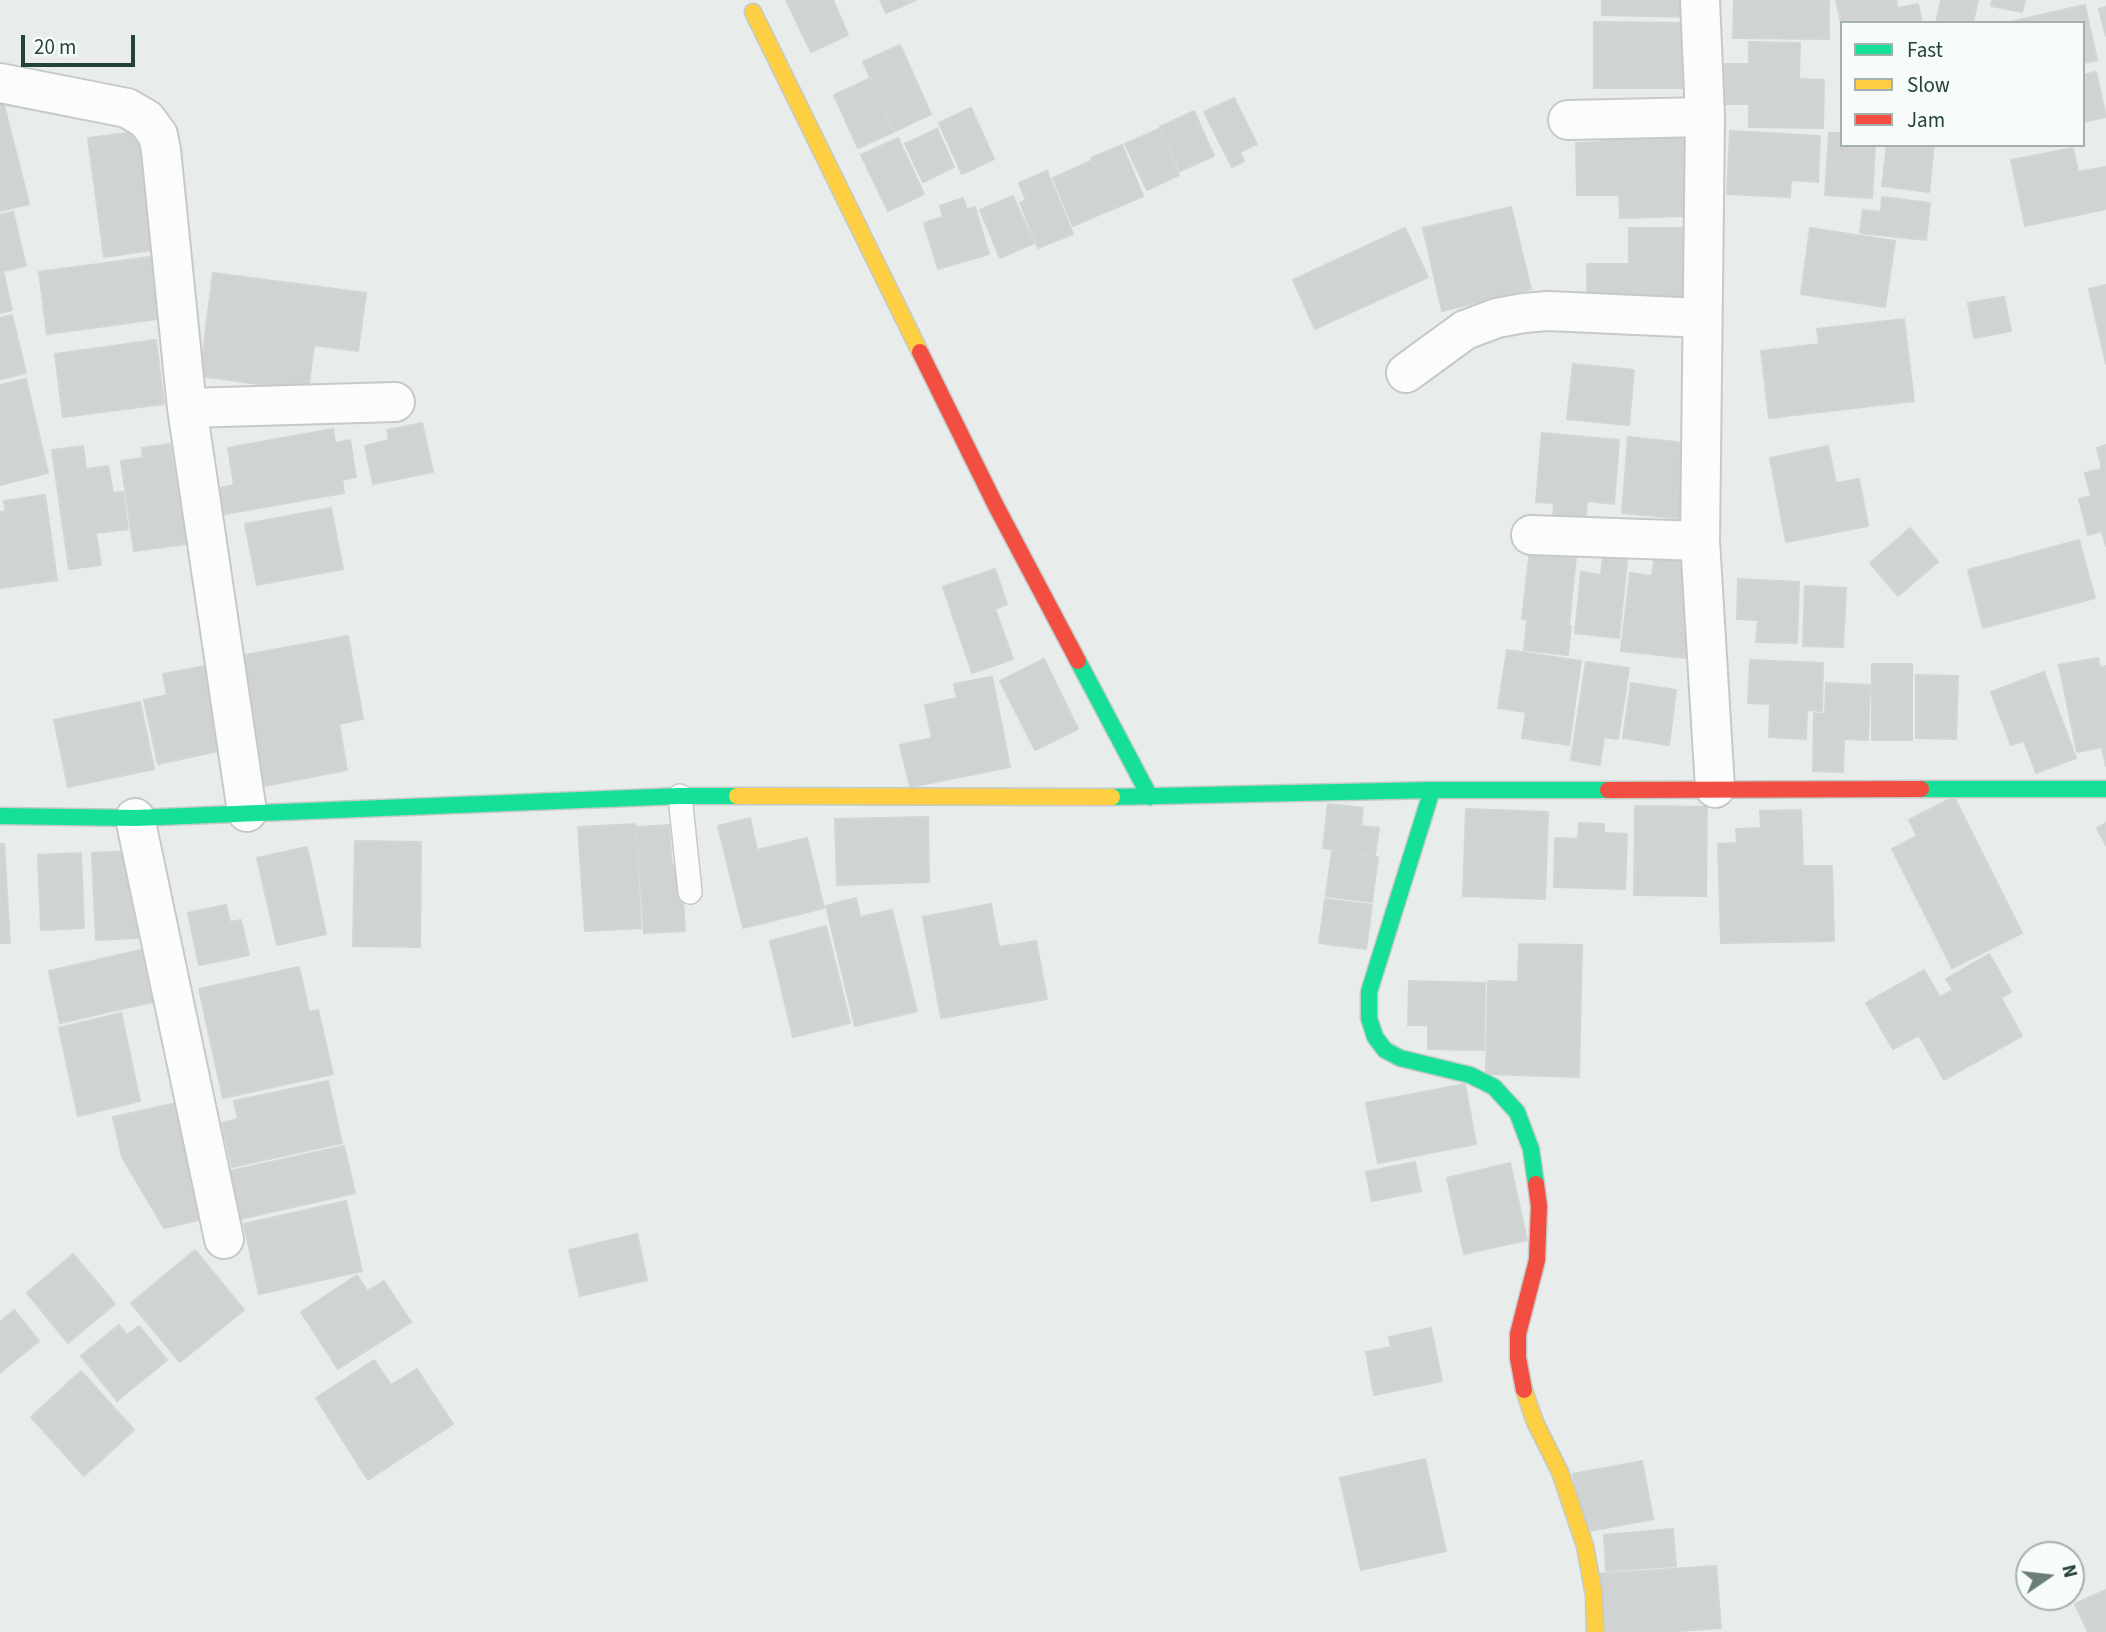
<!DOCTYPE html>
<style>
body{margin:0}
#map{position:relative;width:2106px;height:1632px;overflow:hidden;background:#e8edeb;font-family:"Source Sans 3",sans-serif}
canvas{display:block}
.legend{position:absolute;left:1840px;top:21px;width:245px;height:126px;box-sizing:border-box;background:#f7fbf9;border:2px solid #a3b1ad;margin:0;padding:9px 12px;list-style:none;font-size:21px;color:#24423a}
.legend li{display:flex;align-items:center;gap:14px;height:35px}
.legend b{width:35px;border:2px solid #a3b1ad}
.north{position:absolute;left:2015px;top:1541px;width:70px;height:70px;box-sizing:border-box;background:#f7fbf9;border:2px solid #a3b1ad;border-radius:50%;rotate:76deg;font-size:19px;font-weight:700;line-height:28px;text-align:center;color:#24423a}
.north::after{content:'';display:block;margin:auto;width:24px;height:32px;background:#697e78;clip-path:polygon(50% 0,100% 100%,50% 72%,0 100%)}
.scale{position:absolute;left:21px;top:35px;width:114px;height:32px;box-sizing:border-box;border:4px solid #24423a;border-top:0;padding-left:9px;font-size:21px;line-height:24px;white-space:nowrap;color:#24423a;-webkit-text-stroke:5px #f7fbf9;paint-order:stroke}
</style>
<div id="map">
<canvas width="2106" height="1632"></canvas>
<ul class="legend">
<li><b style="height:9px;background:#16e098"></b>Fast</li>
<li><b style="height:9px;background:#ffcf43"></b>Slow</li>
<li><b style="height:9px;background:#f24e42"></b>Jam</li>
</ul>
<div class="north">N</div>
<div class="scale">20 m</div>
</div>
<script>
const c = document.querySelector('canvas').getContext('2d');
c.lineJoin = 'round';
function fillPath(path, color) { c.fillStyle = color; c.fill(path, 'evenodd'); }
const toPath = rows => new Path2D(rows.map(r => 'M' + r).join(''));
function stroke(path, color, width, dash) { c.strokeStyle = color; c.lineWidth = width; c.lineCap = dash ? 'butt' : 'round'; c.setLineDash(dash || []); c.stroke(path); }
const building = toPath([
 [786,0,833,0,848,35,811,52,786,0],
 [880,0,916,0,886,13,880,0],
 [1602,0,1692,0,1692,17,1602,15,1602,0],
 [1734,0,1829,0,1829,39,1733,38,1734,0],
 [1836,0,1896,0,1898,8,1918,4,1922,23,1842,23,1842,27,1836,0],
 [1941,0,1978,0,1973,23,1936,23,1941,0],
 [1992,0,2025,0,2022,12,1991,6,1992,0],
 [2085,5,2097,60,2083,63,2083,23,2005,23,2085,5],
 [2106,7,2106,36,2099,9,2106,7],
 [1594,22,1692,23,1692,88,1594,88,1594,22],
 [1749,42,1800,43,1799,79,1824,80,1823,128,1749,127,1749,104,1725,104,1725,64,1749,64,1749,42],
 [900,45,931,114,895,131,863,62,900,45],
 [2096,72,2106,117,2083,122,2083,75,2096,72],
 [869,79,893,132,858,148,834,95,869,79],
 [0,89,29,204,0,211,0,89],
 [1234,98,1257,144,1240,152,1244,161,1232,167,1204,112,1234,98],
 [971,108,994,159,962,174,939,123,971,108],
 [1194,111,1214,156,1180,171,1160,127,1194,111],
 [937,129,954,167,923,182,905,144,937,129],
 [1159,129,1179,175,1147,190,1125,144,1159,129],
 [143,131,160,249,104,257,88,138,143,131],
 [1686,131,1687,216,1620,218,1619,195,1577,195,1576,143,1600,142,1599,133,1686,131],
 [1730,131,1820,136,1818,182,1791,180,1790,197,1727,194,1730,131],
 [1829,133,1842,133,1842,145,1875,145,1872,198,1825,195,1829,133],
 [898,138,924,194,888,211,861,155,898,138],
 [1122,145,1143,196,1113,209,1091,158,1122,145],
 [1887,145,1934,145,1929,192,1882,186,1887,145],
 [2073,148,2078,172,2106,167,2106,209,2025,226,2011,160,2073,148],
 [1091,161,1112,209,1073,226,1053,178,1091,161],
 [1047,171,1073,234,1038,248,1020,203,1026,200,1019,183,1047,171],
 [1013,196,1034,243,1000,258,980,210,1013,196],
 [1882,197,1930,203,1926,240,1860,233,1863,210,1881,212,1882,197],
 [963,198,967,210,975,207,989,254,938,269,924,223,943,217,940,206,963,198],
 [1511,207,1531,289,1442,311,1423,228,1511,207],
 [13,212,26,266,3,271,12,310,0,313,0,215,13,212],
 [1405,228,1428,277,1315,329,1293,280,1405,228],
 [1629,228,1684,228,1685,307,1587,307,1587,264,1629,264,1629,228],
 [1810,228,1895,241,1885,307,1801,294,1810,228],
 [157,256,165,318,47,334,39,272,157,256],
 [213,273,366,293,358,351,314,345,308,391,200,376,213,273],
 [2106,285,2106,364,2089,289,2106,285],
 [2004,297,2011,331,1974,338,1968,303,2004,297],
 [12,315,26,373,0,379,0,318,12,315],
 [1904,319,1914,401,1769,418,1761,351,1819,344,1817,329,1904,319],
 [156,340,164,404,63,417,55,354,156,340],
 [1573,364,1634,370,1629,425,1567,419,1573,364],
 [26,379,48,473,0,485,0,385,26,379],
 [422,423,433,472,373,484,365,446,389,440,387,430,422,423],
 [333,429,335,443,350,440,356,477,342,480,344,493,219,515,214,489,234,485,228,448,333,429],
 [1542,433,1619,440,1614,504,1587,501,1585,525,1553,521,1554,503,1536,502,1542,433],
 [1628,437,1695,444,1688,519,1622,513,1628,437],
 [170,444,176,480,184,479,193,543,134,551,121,461,143,458,142,448,170,444],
 [2106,445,2106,546,2102,531,2088,535,2079,499,2091,496,2085,473,2102,469,2097,448,2106,445],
 [83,446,86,469,108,466,113,493,123,492,128,529,96,533,101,565,69,569,52,450,83,446],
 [1828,446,1836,483,1859,479,1868,526,1786,542,1770,458,1828,446],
 [45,495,57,580,0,588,0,512,6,511,4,501,45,495],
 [331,508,343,569,257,585,245,524,331,508],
 [1910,528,1938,562,1898,596,1870,563,1910,528],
 [2079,540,2095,598,1983,628,1968,570,2079,540],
 [1531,542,1577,548,1569,624,1522,619,1531,542],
 [1604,549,1628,552,1619,638,1575,633,1581,572,1601,575,1604,549],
 [1655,553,1697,557,1687,658,1621,651,1630,573,1652,576,1655,553],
 [995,569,1007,604,995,609,1013,659,972,673,943,587,995,569],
 [1738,579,1799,582,1797,643,1756,642,1758,620,1737,619,1738,579],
 [1805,586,1846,588,1843,647,1803,646,1805,586],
 [1527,621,1571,626,1568,655,1524,650,1527,621],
 [348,636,363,719,339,724,347,770,259,787,235,657,348,636],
 [1507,650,1581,661,1569,745,1522,738,1526,712,1498,708,1507,650],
 [2098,658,2100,668,2106,666,2106,766,2102,747,2077,752,2059,665,2098,658],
 [1044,659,1078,729,1035,750,1000,681,1044,659],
 [1750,660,1823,663,1822,711,1807,710,1806,739,1769,737,1770,704,1748,703,1750,660],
 [1586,662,1629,668,1618,739,1604,737,1600,765,1571,760,1586,662],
 [1872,664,1912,664,1912,740,1872,740,1872,664],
 [205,666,223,750,158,764,144,700,167,695,163,674,205,666],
 [2044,672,2076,758,2036,773,2024,741,2011,745,1991,692,2044,672],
 [1916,675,1958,676,1956,739,1916,738,1916,675],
 [992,677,1010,767,910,787,900,745,932,738,925,705,957,698,954,684,992,677],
 [1631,683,1676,690,1669,745,1623,738,1631,683],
 [1826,683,1870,685,1868,740,1844,739,1843,772,1813,771,1814,713,1825,714,1826,683],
 [140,702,154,769,68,787,54,720,140,702],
 [1954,797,2022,933,1952,968,1892,849,1917,836,1909,820,1954,797],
 [1328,804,1363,808,1361,826,1379,828,1375,855,1323,848,1328,804],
 [1635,806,1707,807,1706,896,1634,895,1635,806],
 [1466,809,1548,812,1545,899,1463,896,1466,809],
 [1801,810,1803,866,1832,866,1834,941,1721,943,1718,844,1737,843,1736,829,1761,828,1760,811,1801,810],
 [928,817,929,882,837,885,835,819,928,817],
 [750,818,757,850,807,838,824,908,743,928,718,826,750,818],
 [1579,823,1604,824,1604,833,1627,834,1625,889,1554,887,1555,838,1578,839,1579,823],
 [2106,823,2106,845,2097,828,2106,823],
 [635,824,641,928,585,931,578,827,635,824],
 [669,825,672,866,681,865,685,931,644,933,637,827,669,825],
 [355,841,421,842,420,947,353,946,355,841],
 [0,844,4,844,10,943,0,943,0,844],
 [307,847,326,934,277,945,257,858,307,847],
 [134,851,138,938,96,940,92,853,134,851],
 [1332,851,1378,857,1372,902,1326,896,1332,851],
 [81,853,84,928,41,930,38,855,81,853],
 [856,898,860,917,892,910,917,1011,855,1026,826,906,856,898],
 [1325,899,1372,905,1366,949,1319,943,1325,899],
 [991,904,999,947,1036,941,1047,999,941,1018,923,917,991,904],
 [226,905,230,922,241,920,249,955,199,965,188,913,226,905],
 [826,926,850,1023,793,1037,770,941,826,926],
 [1519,944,1582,945,1579,1077,1486,1074,1488,981,1518,982,1519,944],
 [141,950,152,1002,60,1023,49,971,141,950],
 [1989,954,2011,992,2001,998,2022,1036,1944,1080,1919,1035,1893,1049,1866,1003,1924,970,1940,997,1953,990,1946,979,1989,954],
 [299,967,309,1012,318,1010,333,1074,223,1098,199,989,299,967],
 [1409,981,1485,983,1484,1050,1428,1049,1428,1025,1408,1025,1409,981],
 [121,1013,140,1101,78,1116,59,1028,121,1013],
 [328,1081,342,1143,232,1167,222,1123,238,1119,234,1101,328,1081],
 [1465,1084,1476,1144,1378,1163,1366,1103,1465,1084],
 [186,1101,212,1217,164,1228,122,1157,113,1117,186,1101],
 [344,1146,355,1193,240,1219,230,1171,344,1146],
 [1415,1162,1421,1191,1372,1201,1366,1172,1415,1162],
 [1510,1163,1527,1240,1464,1254,1447,1178,1510,1163],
 [346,1201,362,1271,259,1294,244,1224,346,1201],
 [637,1234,647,1280,580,1296,569,1250,637,1234],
 [195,1250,244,1310,180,1362,131,1303,195,1250],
 [73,1254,115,1304,68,1343,27,1293,73,1254],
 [357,1275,367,1291,384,1281,411,1322,338,1369,301,1312,357,1275],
 [14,1310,39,1341,0,1373,0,1322,14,1310],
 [119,1325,127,1335,139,1326,167,1360,117,1401,81,1356,119,1325],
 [1431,1328,1442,1381,1374,1395,1366,1352,1391,1347,1389,1337,1431,1328],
 [374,1360,391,1385,417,1369,453,1424,368,1480,316,1398,374,1360],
 [81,1371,134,1430,84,1476,31,1417,81,1371],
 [1425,1459,1446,1551,1361,1570,1340,1478,1425,1459],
 [1642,1461,1653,1519,1584,1532,1573,1474,1642,1461],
 [1673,1529,1676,1566,1606,1571,1604,1535,1673,1529],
 [1716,1566,1721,1628,1665,1632,1601,1632,1597,1574,1716,1566],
 [2106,1590,2106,1632,2088,1632,2075,1604,2106,1590]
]);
const lane = toPath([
 [680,796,690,892]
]);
const street = toPath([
 [1700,0,1705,117,1700,541,1715,788],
 [0,83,127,108,146,119,158,135,161,150,187,408,247,812],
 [1568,120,1705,117],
 [1406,373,1465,330,1497,318,1524,313,1548,311,1702,318],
 [187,408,395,402],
 [1531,535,1700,541],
 [135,818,224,1239]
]);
const fast = toPath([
 [1078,661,1150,797],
 [1921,789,2106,789],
 [1432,790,1369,992,1369,1018,1375,1037,1385,1050,1400,1058,1470,1075,1494,1087,1517,1112,1531,1149,1536,1184],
 [1112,797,1432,790,1608,790],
 [0,816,135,818,680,796,737,796]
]);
const slow = toPath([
 [753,12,920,352],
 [737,796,1112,797],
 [1524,1390,1535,1422,1560,1472,1585,1546,1594,1595,1595,1632]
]);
const jam = toPath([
 [920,352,996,506,1078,661],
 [1608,790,1921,789],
 [1524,1390,1518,1358,1518,1334,1537,1260,1539,1206,1536,1184]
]);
fillPath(building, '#cfd4d2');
stroke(building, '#d1d6d4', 2);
stroke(lane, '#c5cac8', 26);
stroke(street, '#c5cac8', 42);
stroke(fast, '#c3cbc8', 19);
stroke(slow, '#c3cbc8', 19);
stroke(jam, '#c3cbc8', 19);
stroke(lane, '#fcfcfc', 23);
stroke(street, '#fcfcfc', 38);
stroke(fast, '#16e098', 16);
stroke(slow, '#ffcf43', 16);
stroke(jam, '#f24e42', 16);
</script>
